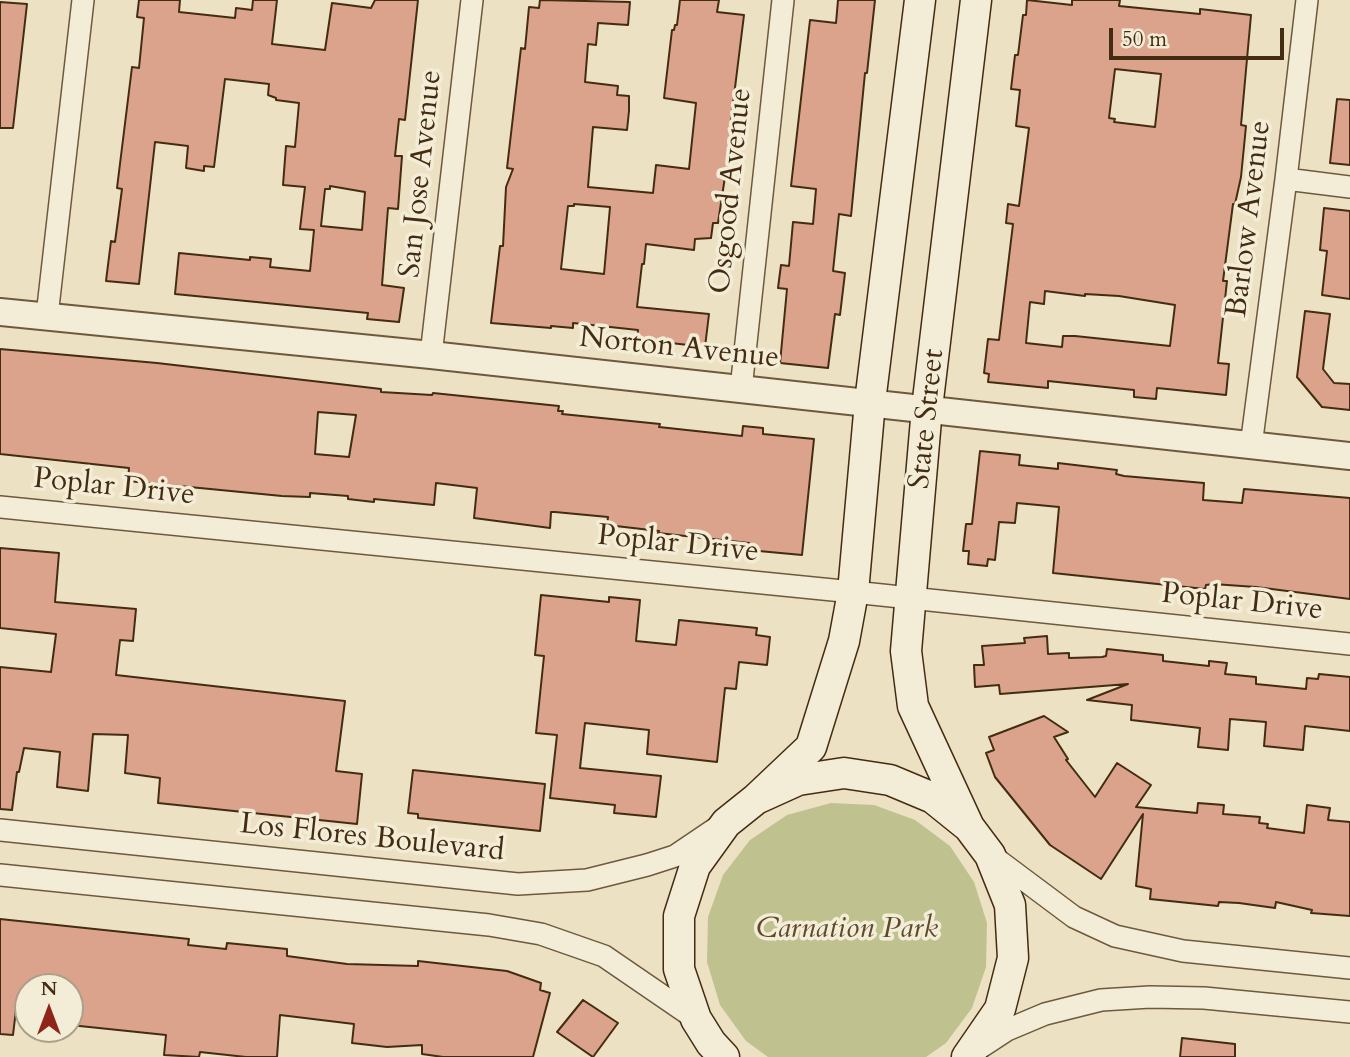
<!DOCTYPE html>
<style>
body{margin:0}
#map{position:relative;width:1350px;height:1057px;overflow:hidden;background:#ece1c2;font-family:Cardo,serif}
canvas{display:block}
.north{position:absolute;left:14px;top:973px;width:70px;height:70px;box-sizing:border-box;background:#f3ecd7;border:2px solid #ad9f88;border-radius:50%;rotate:0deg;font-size:19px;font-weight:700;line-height:28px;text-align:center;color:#442c12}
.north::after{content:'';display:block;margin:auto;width:24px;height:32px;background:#8f2418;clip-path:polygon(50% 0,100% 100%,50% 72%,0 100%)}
.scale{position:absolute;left:1109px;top:28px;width:175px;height:32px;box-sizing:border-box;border:4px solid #442c12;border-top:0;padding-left:9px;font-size:21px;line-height:24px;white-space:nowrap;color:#442c12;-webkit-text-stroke:5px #f3ecd7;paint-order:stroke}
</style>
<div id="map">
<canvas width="1350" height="1057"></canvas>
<div class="north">N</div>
<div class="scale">50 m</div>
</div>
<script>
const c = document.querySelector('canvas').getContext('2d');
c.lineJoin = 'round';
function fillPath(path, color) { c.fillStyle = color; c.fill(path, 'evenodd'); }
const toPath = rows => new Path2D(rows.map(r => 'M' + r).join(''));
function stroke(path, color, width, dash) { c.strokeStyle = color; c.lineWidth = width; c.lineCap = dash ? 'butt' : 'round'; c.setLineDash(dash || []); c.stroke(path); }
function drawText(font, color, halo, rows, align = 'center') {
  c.font = font + ' Cardo,serif'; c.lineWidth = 7; c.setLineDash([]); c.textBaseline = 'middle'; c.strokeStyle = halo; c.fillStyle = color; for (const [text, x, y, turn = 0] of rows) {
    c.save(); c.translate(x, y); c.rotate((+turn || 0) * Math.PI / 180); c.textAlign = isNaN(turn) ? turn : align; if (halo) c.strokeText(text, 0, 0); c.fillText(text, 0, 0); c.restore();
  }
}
const green = toPath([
 [831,803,874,805,915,820,950,846,974,882,987,923,986,967,972,1008,946,1043,926,1057,768,1057,746,1041,720,1005,707,962,708,917,723,875,750,840,787,815]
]);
const building = toPath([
 [139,0,180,0,179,12,235,18,236,8,252,10,253,0,277,0,272,44,325,50,332,3,371,8,375,0,418,0,405,120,399,119,395,156,402,156,398,209,388,208,382,285,404,288,399,322,367,319,368,313,175,294,179,253,250,260,250,257,271,259,270,267,310,271,314,230,300,229,305,187,283,185,286,146,295,147,299,103,276,100,276,98,268,95,269,84,225,79,214,167,204,166,204,171,186,168,188,146,155,142,139,284,106,281,111,241,115,242,122,189,117,188,132,67,139,68,144,18,137,17,139,0],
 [330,186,365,192,362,230,321,226,325,189,330,189,330,186],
 [540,0,630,2,628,25,598,23,596,45,588,44,585,82,618,86,617,95,629,96,629,111,627,130,593,127,588,187,653,193,656,165,689,169,696,103,664,98,672,30,674,30,675,25,677,25,680,0,719,0,717,12,744,15,732,112,730,128,733,128,728,171,726,170,718,223,713,223,711,238,695,239,694,250,646,244,644,264,642,264,637,307,709,314,705,347,637,339,638,330,573,323,573,328,551,326,551,328,491,323,500,246,503,246,506,187,513,169,507,168,521,48,525,49,529,7,539,8,540,0],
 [574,204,610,207,604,274,561,269,568,206,574,206,574,204],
 [838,0,875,0,867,73,865,73,851,216,839,214,833,271,845,273,840,315,835,314,828,368,780,363,787,289,778,288,781,265,789,266,793,222,813,224,816,189,791,186,810,20,836,23,838,0],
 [1027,0,1072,5,1072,0,1120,0,1119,6,1200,14,1200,9,1251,15,1241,125,1246,126,1241,177,1235,204,1233,204,1223,281,1227,281,1218,363,1229,364,1226,395,1157,388,1156,399,1134,397,1134,390,1048,381,1048,388,988,382,989,374,984,373,988,339,999,340,1013,224,1006,223,1008,204,1019,206,1029,128,1016,126,1020,90,1011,89,1015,55,1018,55,1023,15,1026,15,1027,0],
 [1115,69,1161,74,1155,127,1114,122,1115,119,1109,118,1115,69],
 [1045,291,1085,296,1085,294,1119,296,1175,305,1170,346,1075,336,1063,336,1062,347,1026,343,1030,302,1044,304,1045,291],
 [0,2,27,4,13,128,0,128,0,2],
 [1337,99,1350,100,1350,165,1330,163,1337,99],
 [1324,208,1350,211,1350,299,1322,295,1327,251,1320,250,1324,208],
 [1305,311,1330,314,1323,369,1334,383,1350,384,1350,410,1322,407,1297,377,1305,311],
 [0,349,157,363,347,385,381,389,381,392,432,395,433,393,559,406,558,411,563,411,562,414,660,424,659,427,742,436,743,426,763,428,763,434,814,439,802,555,748,550,749,543,658,533,659,531,607,525,608,517,555,512,551,512,550,528,474,518,477,488,436,483,434,505,374,499,374,502,365,501,348,499,348,496,310,493,310,497,282,496,128,481,129,468,0,454,0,349],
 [318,412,356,415,349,457,315,454,318,412],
 [980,451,1020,455,1019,465,1058,469,1058,463,1117,470,1116,474,1124,476,1204,483,1203,500,1242,503,1244,489,1350,498,1350,599,1256,587,1213,584,1206,585,1205,589,1053,573,1059,507,1017,503,1015,523,999,522,995,560,988,559,987,566,968,564,969,551,963,551,966,524,972,524,980,451],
 [0,548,59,553,55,602,136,609,133,641,120,640,116,675,345,701,336,771,362,774,357,824,158,803,160,778,125,773,128,735,93,734,88,791,57,787,60,752,24,748,19,772,17,772,12,810,0,809,0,667,51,672,56,634,0,628,0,548],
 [541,595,609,602,609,597,640,600,636,641,676,645,679,620,757,628,756,635,770,637,767,665,739,662,736,689,725,688,717,762,647,754,649,730,585,723,580,768,661,776,656,817,614,813,615,805,550,798,557,735,536,733,544,656,535,655,541,595],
 [1047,636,1048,654,1069,653,1069,658,1102,657,1106,656,1107,649,1163,655,1163,661,1209,666,1209,661,1227,663,1225,674,1256,677,1256,684,1306,689,1307,678,1318,679,1319,674,1350,677,1350,731,1305,726,1303,750,1264,746,1266,722,1230,719,1228,750,1198,747,1200,728,1131,720,1132,705,1087,700,1128,684,1000,694,999,685,975,687,974,665,984,665,982,646,1025,643,1024,638,1047,636],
 [1044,716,1068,732,1054,737,1068,759,1066,760,1095,797,1117,763,1151,785,1136,807,1197,813,1198,803,1224,805,1223,814,1260,817,1259,823,1268,824,1267,828,1304,833,1307,805,1330,808,1328,820,1350,822,1350,916,1311,913,1312,910,1276,902,1275,908,1239,903,1219,902,1218,906,1150,899,1151,889,1136,886,1143,814,1101,879,1050,845,995,777,986,753,994,750,989,737,1044,716],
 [413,770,545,784,540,831,418,818,418,814,408,813,413,770],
 [0,919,189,939,188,945,226,949,227,943,287,949,287,956,347,964,418,966,418,961,507,971,541,983,540,990,550,993,533,1057,443,1057,422,1054,422,1045,387,1047,352,1043,354,1024,280,1015,277,1057,246,1057,200,1052,199,1057,164,1055,166,1035,70,1025,70,987,28,987,28,1002,17,1001,13,1035,0,1034,0,919],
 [583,1000,618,1023,593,1057,557,1032,583,1000],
 [1182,1038,1235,1044,1235,1057,1180,1057,1182,1038]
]);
const minor = toPath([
 [1286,179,1350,187],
 [47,316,83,0],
 [431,355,472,0],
 [741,389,783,0],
 [1251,446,1286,179,1307,0],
 [0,507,853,592,1350,644],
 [0,830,518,884,587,880,647,865,675,856,715,829],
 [991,855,1074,917,1115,936,1183,951,1350,968],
 [0,875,489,925,541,934,604,956,696,1019],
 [978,1049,1007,1030,1045,1014,1101,1000,1150,997,1204,998,1350,1012]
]);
const tertiary = toPath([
 [0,312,431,355,1350,456]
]);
const secondary = toPath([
 [756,799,811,747,844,641,853,592,870,402,920,0],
 [969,827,913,706,906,651,927,408,976,0],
 [724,1057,711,1043,696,1019,679,969,679,916,695,866,726,823,756,799,798,780,844,773,890,780,933,798,969,827,990,855,1010,905,1013,958,1000,1009,967,1057]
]);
const streetNames = [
 ["San Jose Avenue",422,174,-84],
 ["Osgood Avenue",732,191,-84],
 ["Barlow Avenue",1250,219,-83],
 ["Norton Avenue",679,349,6],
 ["State Street",928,419,-84],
 ["Poplar Drive",114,488,6],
 ["Poplar Drive",678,545,6],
 ["Poplar Drive",1242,603,6],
 ["Los Flores Boulevard",372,839,6]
];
const parkNames = [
 ["Carnation Park",847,930]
];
fillPath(green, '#bfc18e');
fillPath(building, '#dca38c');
stroke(building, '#442c12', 2);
stroke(minor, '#6e593e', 24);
stroke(tertiary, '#6e593e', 30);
stroke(secondary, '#442c12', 33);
stroke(minor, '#f3ecd7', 21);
stroke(tertiary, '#f3ecd7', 26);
stroke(secondary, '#f3ecd7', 30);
drawText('30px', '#442c12', '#f3ecd7', streetNames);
drawText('italic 30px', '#5d4a2b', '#f3ecd7', parkNames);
</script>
